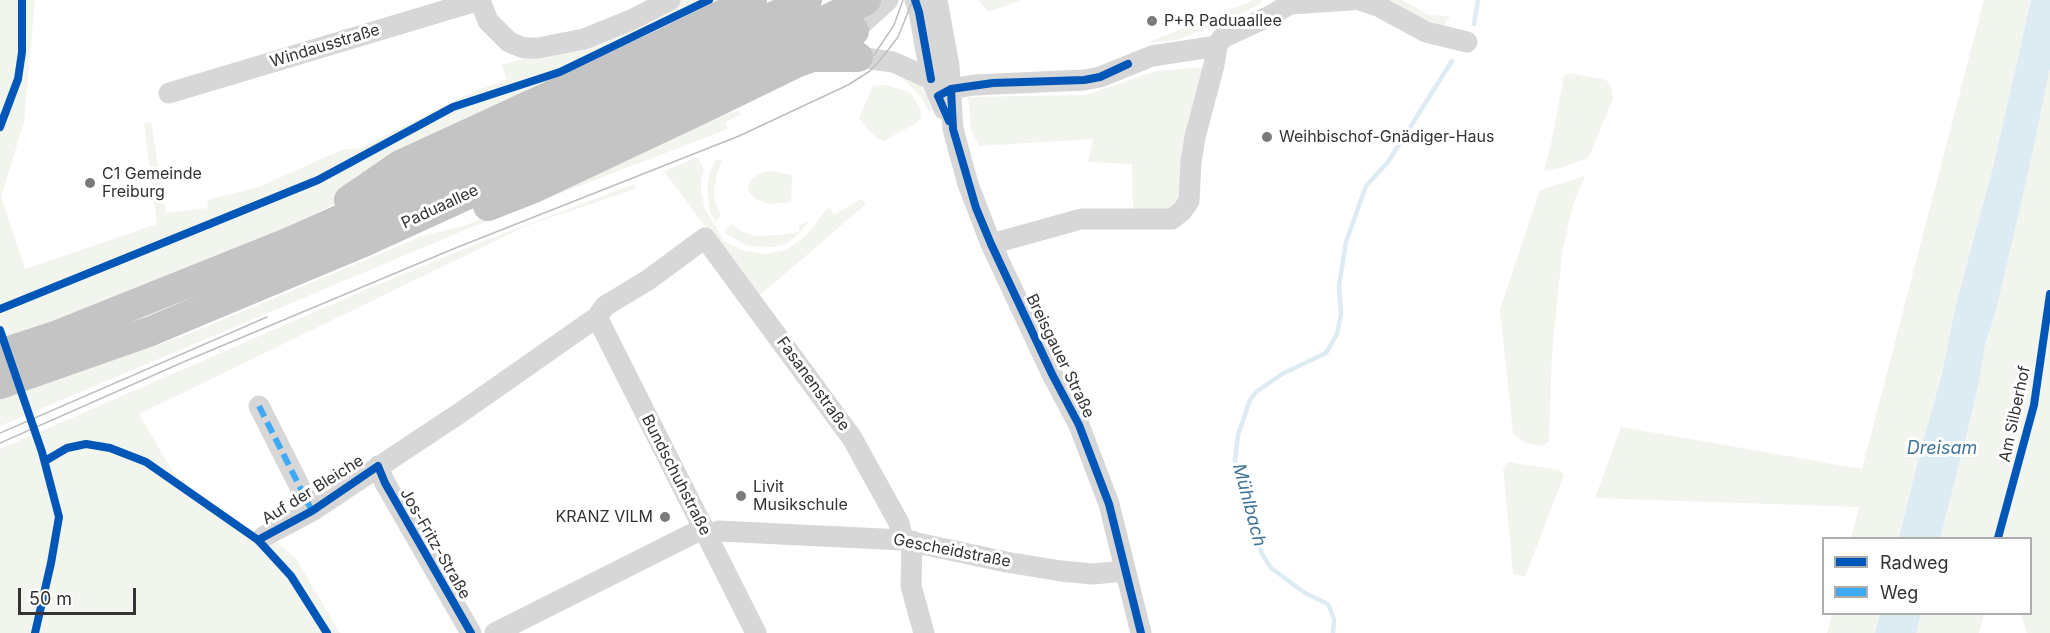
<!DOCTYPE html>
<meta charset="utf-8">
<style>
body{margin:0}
#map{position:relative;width:2050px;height:633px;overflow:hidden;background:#fff;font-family:Inter,sans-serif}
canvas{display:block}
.legend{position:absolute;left:1822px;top:537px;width:210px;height:78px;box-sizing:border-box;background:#fff;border:2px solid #adadad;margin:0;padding:8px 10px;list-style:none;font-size:18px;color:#333}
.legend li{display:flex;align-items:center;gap:12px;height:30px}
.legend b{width:30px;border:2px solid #adadad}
.scale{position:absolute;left:18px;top:588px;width:118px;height:27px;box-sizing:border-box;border:3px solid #333;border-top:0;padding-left:8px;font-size:18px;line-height:21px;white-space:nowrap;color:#333;-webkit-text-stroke:4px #fff;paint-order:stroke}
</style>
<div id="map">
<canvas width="2050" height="633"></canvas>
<ul class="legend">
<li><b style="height:8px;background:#0057b8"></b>Radweg</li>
<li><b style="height:8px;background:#3fa9f5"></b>Weg</li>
</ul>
<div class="scale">50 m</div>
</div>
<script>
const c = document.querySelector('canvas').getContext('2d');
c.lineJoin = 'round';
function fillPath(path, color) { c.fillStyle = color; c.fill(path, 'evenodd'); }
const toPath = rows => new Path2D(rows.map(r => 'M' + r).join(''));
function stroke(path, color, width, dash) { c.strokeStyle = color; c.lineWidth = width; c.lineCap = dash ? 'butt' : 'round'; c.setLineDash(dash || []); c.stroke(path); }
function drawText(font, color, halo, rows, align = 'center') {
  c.font = font + ' Inter,sans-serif'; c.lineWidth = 6; c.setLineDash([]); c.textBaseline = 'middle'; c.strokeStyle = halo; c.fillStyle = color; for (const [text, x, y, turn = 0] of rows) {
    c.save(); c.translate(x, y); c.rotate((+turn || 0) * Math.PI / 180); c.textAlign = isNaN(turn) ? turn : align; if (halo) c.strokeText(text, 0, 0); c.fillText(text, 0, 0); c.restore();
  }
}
const green = toPath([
 [0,0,35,0,24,122,1,197,25,269,157,224,144,124,151,122,166,213,208,208,207,200,259,187,341,150,361,148,459,98,507,79,501,65,604,38,681,0,724,0,293,225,53,321,0,339],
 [978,0,1021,0,989,12],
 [1254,0,1263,0,1260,4,1234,17,1177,40,1146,43],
 [1391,0,1403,0,1428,15,1450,16,1443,26,1420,18],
 [1984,0,2031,0,1993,167,1956,304,1942,374,1923,441,1899,538,1851,538,1859,507,1595,498,1621,427,1862,469],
 [1205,67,1184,198,1176,208,1160,214,1133,209,1132,164,1088,162,1093,139,979,146,971,130,968,97,1085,95,1157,71],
 [2050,69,2050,633,2027,633,2021,614,2030,614,2030,538,1940,538,1979,382,1985,345,1995,315],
 [1569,73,1606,80,1611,86,1613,99,1590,154,1587,158,1561,168,1544,171,1552,139,1564,76],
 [902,78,916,81,921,86,929,101,932,112,928,110,922,98],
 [885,85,903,90,911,94,920,108,921,115,920,119,916,123,884,141,878,139,868,130,859,118,873,86],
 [739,110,741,115,725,122,728,129,467,229,0,426,0,393,158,345,191,333,425,235,463,226,539,198,672,135],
 [698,157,704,170,701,181,701,192,705,209,724,241,741,250,765,254,786,250,807,235,826,210,830,208,834,215,861,199,866,204,758,297,664,171],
 [717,159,722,161,717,173,714,191,715,201,721,215,715,222,710,211,707,188,710,172],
 [771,171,792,175,791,202,768,204,757,200,749,193,748,186,751,179,763,172],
 [1585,176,1573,204,1562,253,1552,354,1549,441,1542,446,1526,443,1513,434,1500,309,1540,190],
 [634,184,635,189,526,226,139,414,176,477,256,534,274,541,295,557,340,633,0,633,0,449,365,290,481,242],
 [810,220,797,236,785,244,773,247,747,246,724,232,731,224,743,232,755,236,780,235,799,232,799,226],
 [1508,462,1560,470,1564,475,1525,577,1513,573,1503,468],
 [1832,614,1880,614,1875,633,1827,633],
 [1921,614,1984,614,1979,633,1916,633]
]);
const water = toPath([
 [2031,0,2050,0,2050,69,2027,177,1995,315,1985,345,1979,382,1963,449,1940,538,1899,538,1923,441,1942,374,1956,304,1993,167],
 [1880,614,1921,614,1916,633,1875,633]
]);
const stream = toPath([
 [1474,24,1478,0],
 [1333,633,1334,619,1328,604,1305,593,1271,568,1262,554,1239,482,1235,460,1238,435,1250,400,1256,392,1282,374,1326,353,1337,334,1341,314,1339,286,1346,242,1366,186,1388,162,1452,61]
]);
const minor = toPath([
 [480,0,488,21,509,42,524,48,538,48,584,39,631,20,670,0],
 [915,0,919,12,931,79,944,109],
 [937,0,949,66,953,129,968,184,991,244,1052,374,1079,425,1109,504,1141,633],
 [1360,0,1378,6,1426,32,1467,42],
 [854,31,888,0],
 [858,57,893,62,931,79],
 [169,93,480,0],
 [940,95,951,89,974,85,1084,80,1100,77,1152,56,1217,46],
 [991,244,1081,219,1172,219,1182,211,1189,201,1191,162,1195,137,1214,65,1217,46,1222,38,1270,16,1290,4,1351,0],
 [597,317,756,633],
 [259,406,312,511],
 [378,466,385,483,471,633],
 [263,537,312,511,460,413,597,317,605,306,648,280,705,238,852,438,899,523,903,540],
 [708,537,719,531,903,540,1006,562,1061,571,1093,574,1125,571],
 [912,541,911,586,924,633],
 [495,633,704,528]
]);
const highway = toPath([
 [813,57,858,57],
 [349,200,400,165,667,42,752,0],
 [488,206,534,188,712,104,798,62,813,57,854,31],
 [0,354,58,335,290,242,576,114,807,0],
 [0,384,151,331,359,244,593,137,866,0]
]);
const tram = toPath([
 [874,55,894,25,903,0],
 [0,433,267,317],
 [0,443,188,360,453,249,739,136,848,85,870,71,881,59,898,37,913,0]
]);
const quiet = toPath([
 [259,406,312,511]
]);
const cycleway = toPath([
 [915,0,919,12,931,79],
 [951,89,953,129,976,208,991,244,1052,374,1079,425,1109,504,1141,633],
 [949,121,938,96,951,89,993,83,1084,80,1100,77,1128,64],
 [0,127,18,79,22,52,22,0],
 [0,309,318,180,453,107,560,72,709,0],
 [0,330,42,452,59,517,51,563,35,633],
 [45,461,67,448,86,444,110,448,146,462,258,540,291,576,327,633],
 [1998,538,2034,405,2050,294],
 [258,540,312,511,378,466,385,483,471,633]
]);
const markers = [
 [1152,21,6,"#7a7a7a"],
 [1267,137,6,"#7a7a7a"],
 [90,183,6,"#7a7a7a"],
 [741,496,6,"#7a7a7a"],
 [665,517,6,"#7a7a7a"]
];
const poiNames = [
 ["P+R Paduaallee",1164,21],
 ["Weihbischof-Gnädiger-Haus",1279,137],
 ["C1 Gemeinde",102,174],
 ["Freiburg",102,192],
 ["Livit",753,487],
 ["Musikschule",753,505],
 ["KRANZ VILM",653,517,"right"]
];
const streetNames = [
 ["Windausstraße",325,46,-17],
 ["Paduaallee",440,207,-25],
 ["Breisgauer Straße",1060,356,64],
 ["Fasanenstraße",813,384,54],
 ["Am Silberhof",2015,414,-78],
 ["Bundschuhstraße",676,475,63],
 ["Auf der Bleiche",313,490,-32],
 ["Jos-Fritz-Straße",435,544,60],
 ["Gescheidstraße",952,551,11]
];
const waterNames = [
 ["Dreisam",1942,449],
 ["Mühlbach",1249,505,75]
];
fillPath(green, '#f1f5ed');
fillPath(water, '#ddebf3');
stroke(stream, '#ddebf3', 4.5);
stroke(minor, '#d7d7d7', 21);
stroke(highway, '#c4c4c4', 30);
stroke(tram, '#bebebe', 1.5);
stroke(quiet, '#3fa9f5', 6, [12, 6]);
stroke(cycleway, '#0057b8', 8);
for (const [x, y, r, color] of markers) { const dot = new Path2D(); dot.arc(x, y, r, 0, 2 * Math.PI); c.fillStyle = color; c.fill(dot); stroke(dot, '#fff', 2); }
drawText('16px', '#333', '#fff', poiNames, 'left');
drawText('16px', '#333', '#fff', streetNames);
drawText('italic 18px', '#3f7597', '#fff', waterNames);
</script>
